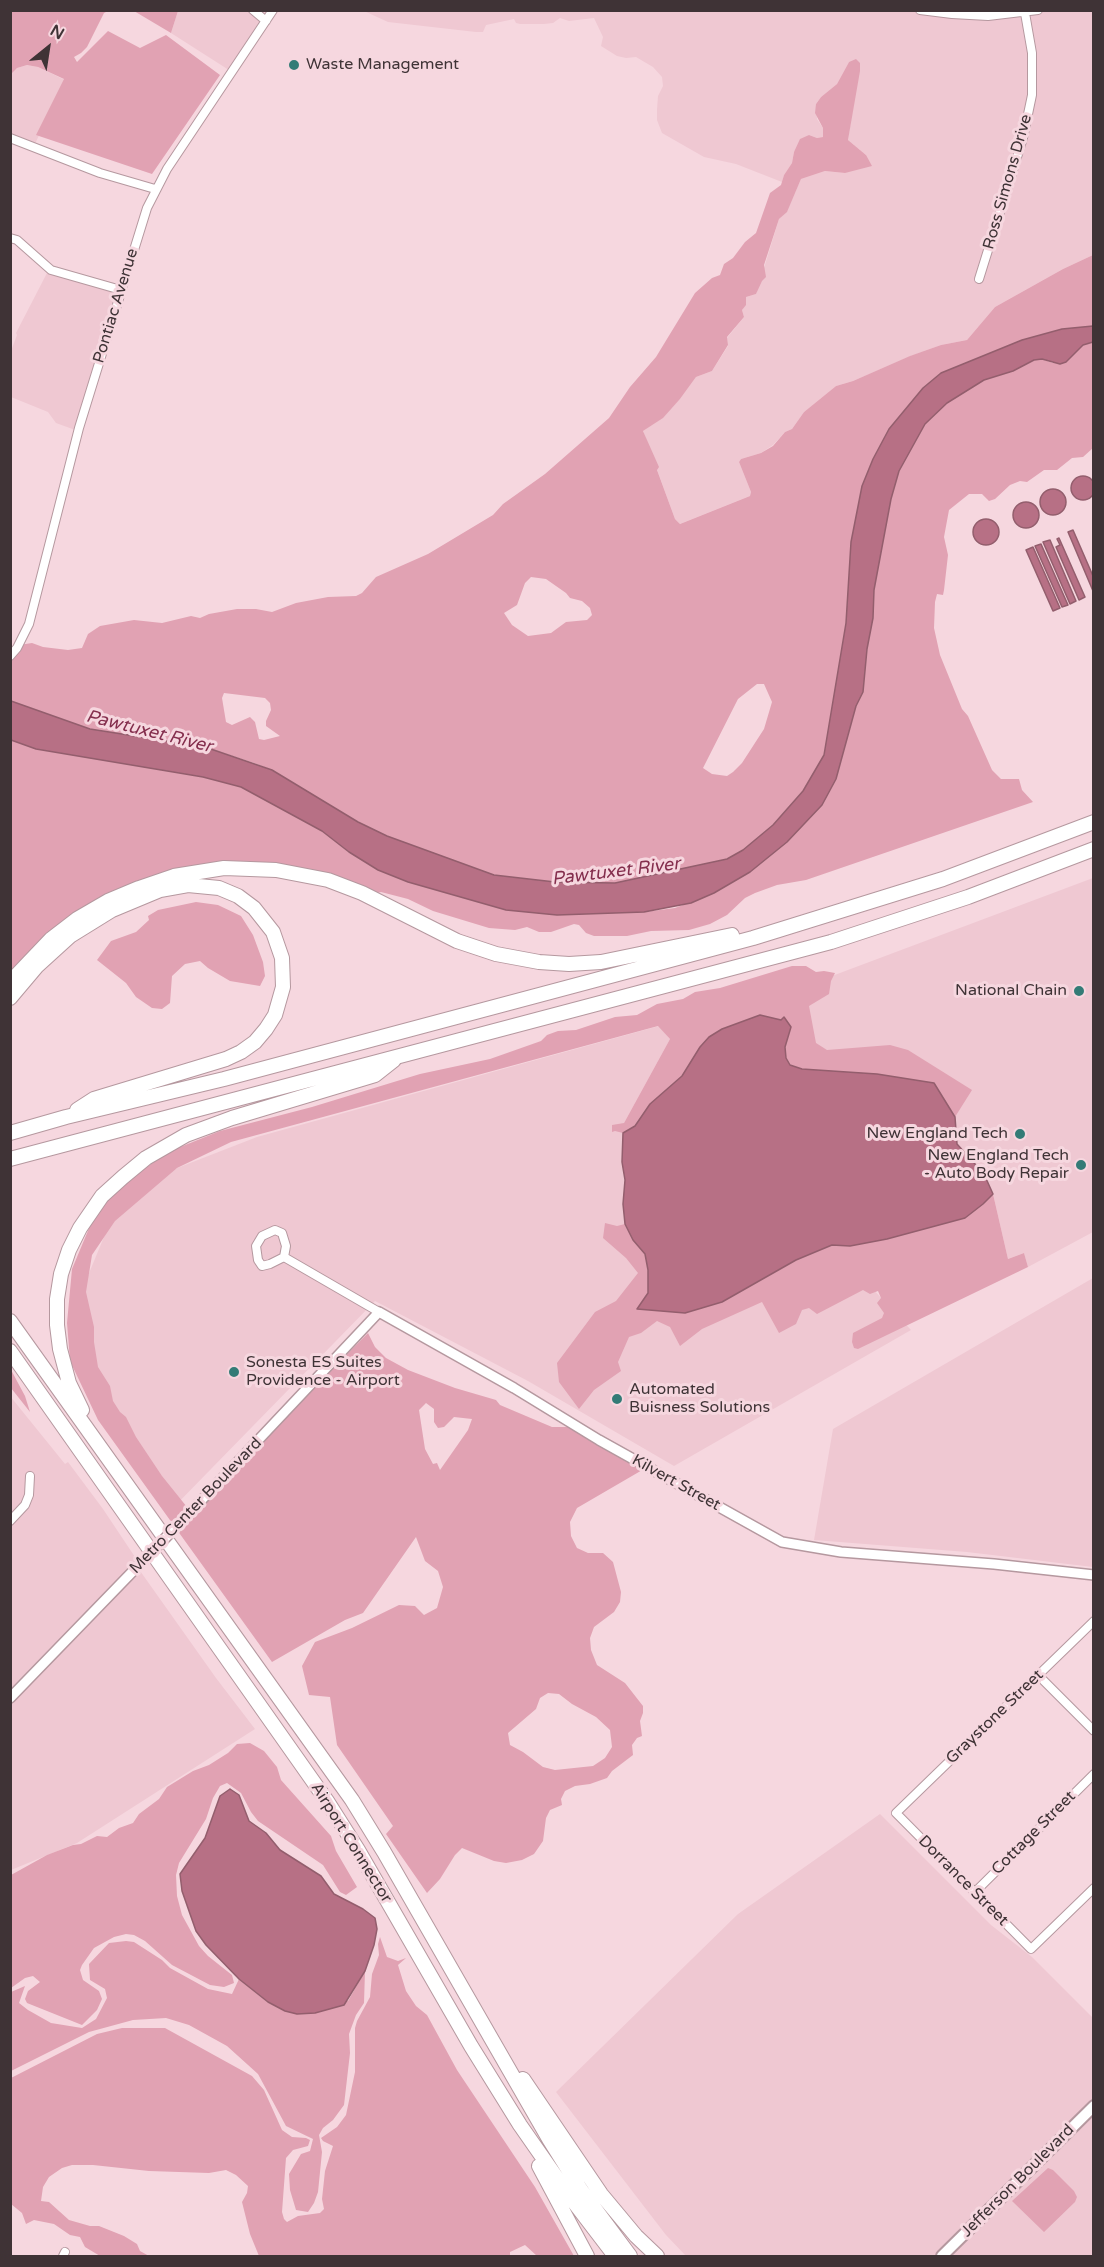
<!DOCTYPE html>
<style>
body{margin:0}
#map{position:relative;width:1104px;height:2267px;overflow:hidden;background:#f6d7df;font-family:"Varela Round",sans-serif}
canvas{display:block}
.frame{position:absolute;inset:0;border:12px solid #3f3336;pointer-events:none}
.north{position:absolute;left:18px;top:18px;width:60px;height:60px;-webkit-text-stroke:4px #f6d7df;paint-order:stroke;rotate:30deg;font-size:16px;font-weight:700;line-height:24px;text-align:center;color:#3f3336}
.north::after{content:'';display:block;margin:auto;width:21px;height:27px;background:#3f3336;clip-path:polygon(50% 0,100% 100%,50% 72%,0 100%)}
</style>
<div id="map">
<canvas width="1104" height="2267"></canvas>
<div class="frame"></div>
<div class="north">N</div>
</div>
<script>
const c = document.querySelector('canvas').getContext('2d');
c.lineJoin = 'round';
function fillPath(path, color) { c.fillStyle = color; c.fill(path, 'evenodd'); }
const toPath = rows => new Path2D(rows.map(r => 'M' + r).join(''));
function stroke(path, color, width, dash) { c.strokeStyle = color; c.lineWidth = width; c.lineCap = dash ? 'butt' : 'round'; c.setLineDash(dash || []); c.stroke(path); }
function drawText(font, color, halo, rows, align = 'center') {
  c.font = font + ' "Varela Round",sans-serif'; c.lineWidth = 6; c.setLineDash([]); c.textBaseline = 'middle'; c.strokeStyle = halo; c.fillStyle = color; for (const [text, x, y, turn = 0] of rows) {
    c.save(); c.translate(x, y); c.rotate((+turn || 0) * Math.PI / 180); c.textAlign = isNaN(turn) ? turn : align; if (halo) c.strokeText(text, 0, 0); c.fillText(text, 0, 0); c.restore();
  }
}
const built = toPath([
 [178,11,274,11,232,72,171,33],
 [364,11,1093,11,1093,255,1063,269,995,307,967,340,941,345,911,356,853,381,836,386,804,412,792,429,785,432,773,445,761,453,741,459,739,462,751,492,750,496,680,524,675,519,643,431,662,418,680,399,696,377,712,371,728,346,727,338,744,317,742,310,746,297,756,294,779,219,787,211,801,179,825,171,845,173,866,155,848,140,859,66,849,62,837,84,821,97,816,104,817,119,823,128,823,137,817,138,809,135,794,152,792,163,784,175,782,182,736,164,704,157,662,133,657,120,657,110,658,96,663,86,662,77,653,67,636,57,626,58,617,56,601,46,603,37,594,18,569,21,560,18,553,23,544,24,520,24,516,23,514,19,486,25,483,32,476,32,388,22],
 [27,65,38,67,65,80,34,146,11,138,10,74,17,68],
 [47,273,119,293,78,431,56,423,48,412,11,397,11,351,17,335,16,333],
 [1093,878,1093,1232,1028,1267,1024,1253,1008,1259,993,1194,984,1174,957,1144,955,1117,934,1083,877,1074,830,1070,784,994],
 [659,1026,670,1039,624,1123,623,1133,622,1162,625,1180,623,1204,625,1224,633,1240,832,1245,911,1330,674,1466,528,1381,375,1301,170,1511,112,1436,80,1295,111,1220,167,1172,257,1137],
 [1093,1278,1093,1567,967,1552,814,1540,833,1429],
 [10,1396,65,1464,68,1462,103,1509,139,1563,138,1568,216,1678,255,1729,77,1843,11,1870],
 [880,1814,991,1925,1032,1957,1093,2018,1093,2256,686,2256,666,2235,556,2092,738,1914]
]);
const green = toPath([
 [108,11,104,13,87,47,81,53,74,57,77,62,108,31,140,48,166,35,220,75,152,174,36,135,64,79,38,67,27,65,17,68,11,74,11,11],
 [134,11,178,10,178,11,171,33],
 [856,59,860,63,860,71,848,140,866,155,872,166,845,173,825,171,801,179,787,212,779,219,764,265,766,277,762,281,756,294,746,297,746,305,742,310,744,317,727,337,728,345,712,371,696,377,680,399,663,418,643,431,659,467,657,470,675,519,680,524,750,496,751,492,739,462,741,459,761,453,773,446,785,432,792,429,804,412,836,386,853,381,910,356,941,345,967,340,995,307,1063,269,1093,255,1093,326,1062,329,1022,340,941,373,923,388,889,429,873,459,862,486,851,542,846,623,824,756,803,791,773,825,743,850,727,859,615,883,555,882,494,875,387,836,358,822,272,770,254,763,205,747,90,729,11,701,10,656,19,645,32,643,43,647,68,650,82,648,88,634,100,626,134,620,162,623,191,616,200,618,209,614,237,609,256,609,272,612,296,603,328,597,356,596,362,593,376,577,428,554,493,515,503,504,545,474,609,418,630,387,656,357,695,293,712,278,720,275,724,264,733,258,745,242,756,233,770,193,781,185,784,175,792,163,794,152,800,139,809,135,817,138,823,137,823,128,815,113,816,104,821,97,837,84,849,62],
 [531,577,546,579,566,593,570,598,582,601,590,608,592,615,587,620,566,622,551,633,528,636,512,625,504,613,517,605,525,583],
 [757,684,764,684,772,702,764,729,742,763,733,772,727,776,712,774,703,768,738,699],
 [224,693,265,698,270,703,271,710,266,721,266,726,280,736,264,740,259,739,255,722,250,717,232,725,226,722,222,698],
 [1093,342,1093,448,1083,457,1072,458,1057,470,1044,470,1027,482,1020,481,1010,485,995,499,989,501,982,494,969,494,949,510,944,537,948,555,944,590,943,595,937,594,935,602,934,628,940,655,962,709,968,716,992,770,1001,779,1019,779,1022,790,1033,802,806,880,777,885,755,893,745,898,727,915,710,924,689,930,651,931,627,936,594,936,586,933,579,925,574,924,551,932,539,932,527,927,515,930,489,928,433,911,408,899,381,892,377,893,367,888,311,871,192,867,11,975,11,740,36,749,203,777,241,787,322,831,349,852,378,870,644,912,675,908,714,893,836,779,856,706,863,692,867,649,873,618,874,590,891,499,899,471,925,424,947,403,984,380,1013,371,1034,360,1042,359,1053,363,1066,362,1083,345],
 [196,902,218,905,241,916,253,935,263,962,265,976,260,986,230,981,208,968,200,961,185,964,172,976,170,1003,162,1009,152,1008,136,997,126,983,97,960,111,941,136,932,149,920,148,916,158,910],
 [792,966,806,966,816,972,824,971,835,973,831,981,829,994,809,1006,816,1043,827,1050,890,1045,908,1050,972,1090,955,1117,933,1083,877,1074,802,1069,650,1104,636,1126,623,1133,615,1131,612,1132,612,1125,624,1123,670,1039,658,1026,231,1142,177,1168,115,1221,92,1255,86,1292,94,1327,94,1342,98,1367,110,1386,113,1401,120,1412,126,1417,136,1437,162,1476,191,1512,368,1333,375,1347,386,1358,408,1370,455,1388,496,1400,500,1405,552,1427,570,1427,572,1425,644,1469,577,1508,570,1522,571,1536,577,1548,588,1553,603,1553,613,1562,621,1592,620,1602,614,1612,594,1627,590,1638,591,1650,597,1665,625,1683,643,1706,643,1713,640,1721,642,1736,637,1738,632,1745,633,1755,612,1771,607,1778,590,1784,575,1786,565,1791,561,1799,562,1805,550,1810,546,1818,543,1841,534,1854,522,1860,506,1863,494,1861,462,1848,455,1855,440,1879,427,1893,386,1834,393,1826,337,1745,330,1697,309,1695,302,1666,315,1642,352,1628,399,1605,415,1606,424,1615,437,1608,443,1587,438,1571,425,1561,416,1537,363,1613,345,1620,272,1662,98,1420,70,1361,67,1323,72,1269,95,1214,128,1178,137,1174,168,1152,220,1131,312,1107,420,1074,490,1059,541,1041,547,1035,558,1031,576,1030,615,1017,637,1015,657,1004,683,999,695,992,720,988],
 [426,1403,434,1409,434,1422,438,1428,444,1427,454,1417,472,1419,468,1430,440,1470,437,1463,433,1464,425,1449,419,1410],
 [548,1693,559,1694,572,1704,596,1717,610,1730,612,1747,605,1758,593,1766,555,1770,543,1767,523,1752,510,1745,508,1733,536,1709,540,1698],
 [993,1194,1008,1259,1024,1253,1028,1267,858,1349,854,1348,852,1342,853,1333,882,1318,884,1313,877,1303,881,1298,878,1291,870,1294,863,1290,817,1314,809,1308,802,1310,796,1324,779,1333,762,1302,702,1329,680,1346,670,1327,657,1321,641,1333,629,1337,618,1362,621,1371,594,1390,579,1409,559,1382,557,1363,595,1312,616,1301,638,1273,626,1258,603,1238,605,1223,617,1226,625,1224,633,1240,645,1254,648,1270,648,1293,637,1309,659,1311,722,1302,796,1260,832,1245,850,1246,983,1204],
 [10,1368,25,1396,30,1412,11,1388],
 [250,1743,264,1751,277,1767,281,1780,331,1836,336,1851,357,1887,346,1895,340,1892,323,1865,258,1821,251,1812,241,1793,227,1783,220,1786,213,1798,206,1819,179,1863,176,1875,177,1896,182,1915,199,1946,208,1956,232,1975,234,1983,224,1987,210,1985,172,1965,145,1941,134,1935,126,1934,114,1937,94,1948,82,1965,80,1970,83,1980,99,1991,102,1999,97,2010,82,2025,27,2003,25,1999,28,1991,40,1982,33,1976,25,1978,11,1988,11,1875,47,1855,73,1845,81,1844,97,1836,107,1837,119,1828,133,1823,139,1814,159,1799,167,1787,193,1771,209,1765,228,1753,237,1744],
 [380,1937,387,1957,398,1961,406,1958,398,1965,406,1991,416,2006,427,2015,457,2070,535,2187,574,2256,537,2256,525,2245,510,2252,510,2256,259,2256,250,2234,242,2202,247,2193,248,2186,236,2175,226,2170,209,2173,149,2171,93,2165,72,2165,62,2168,49,2177,43,2187,41,2201,49,2202,69,2220,90,2226,99,2226,124,2236,137,2244,140,2251,149,2256,100,2256,85,2247,80,2237,70,2235,54,2224,34,2220,26,2224,22,2213,11,2204,11,2078,97,2034,122,2028,165,2028,252,2076,264,2090,282,2130,292,2137,306,2138,310,2140,308,2146,293,2150,286,2158,282,2212,284,2219,287,2222,298,2216,320,2213,324,2209,322,2199,325,2171,333,2146,323,2141,321,2138,337,2127,346,2115,355,2072,355,2028,357,2021,370,1997,372,1974,379,1955,378,1944],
 [126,1941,134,1942,162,1960,170,1968,208,1989,232,1994,239,1979,268,2002,348,2001,365,1971,364,2003,356,2015,349,2034,350,2053,344,2105,333,2120,323,2128,319,2135,322,2152,318,2192,314,2203,308,2212,296,2210,290,2190,289,2174,301,2154,310,2151,313,2139,286,2126,258,2074,227,2046,189,2025,166,2018,133,2020,89,2032,11,2071,11,1992,25,1986,19,2003,28,2010,51,2023,82,2028,96,2019,107,1998,105,1989,90,1980,89,1964,109,1943],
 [1048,2168,1053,2170,1074,2191,1077,2197,1075,2202,1044,2232,1012,2201]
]);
const water = toPath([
 [1093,326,1093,342,1083,345,1066,362,1060,364,1042,359,1034,360,1013,371,984,380,947,403,925,424,899,471,891,499,874,590,873,618,867,649,863,692,856,706,836,779,822,805,787,842,750,872,714,893,691,903,644,912,557,915,506,910,408,882,378,870,349,852,322,831,241,787,203,777,36,749,11,740,11,701,90,729,205,747,272,770,358,822,387,836,494,875,555,882,615,883,727,859,743,850,773,825,803,791,824,755,846,623,851,542,862,486,873,459,889,429,923,388,941,373,1022,340,1062,329,1093,326],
 '1071 488a12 12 0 1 1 24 0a12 12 0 1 1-24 0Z',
 '1040 502a13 13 0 1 1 26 0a13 13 0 1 1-26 0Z',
 '1013 515a13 13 0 1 1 26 0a13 13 0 1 1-26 0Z',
 '973 532a13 13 0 1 1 26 0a13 13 0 1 1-26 0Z',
 [1073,530,1093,576,1093,591,1068,532,1073,530],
 [1059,538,1085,597,1079,600,1056,547,1060,545,1057,539,1059,538],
 [1050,540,1076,601,1070,604,1043,542,1050,540],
 [1041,544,1068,605,1062,607,1035,546,1041,544],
 [1033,547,1060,608,1053,611,1026,550,1033,547],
 [760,1015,781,1020,784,1017,791,1027,785,1047,786,1058,790,1065,802,1069,877,1074,934,1083,955,1117,957,1144,984,1174,993,1194,983,1204,965,1218,887,1239,850,1246,832,1245,796,1260,722,1302,685,1313,637,1309,648,1293,648,1270,645,1254,633,1240,625,1224,623,1204,625,1180,622,1162,623,1133,635,1126,650,1104,682,1076,700,1047,709,1037,722,1029,760,1015],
 [230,1789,239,1795,249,1821,266,1833,280,1850,321,1876,334,1894,363,1909,375,1918,377,1929,374,1945,365,1971,344,2005,315,2013,297,2014,285,2011,268,2002,239,1979,206,1945,196,1931,182,1891,180,1874,205,1838,220,1796,230,1789]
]);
const minor = toPath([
 [253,10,266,21],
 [920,10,952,14,988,16,1038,10],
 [10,138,100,173,155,189],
 [10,238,17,240,51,270,121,290],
 [979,279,1023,138,1032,95,1032,53,1025,13],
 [10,656,17,648,29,624,79,428,147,208,167,169,273,10],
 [284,1257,270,1264,262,1266,258,1260,256,1246,262,1236,275,1230,282,1233,286,1246,284,1257,379,1312],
 [10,1521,25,1505,29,1495,30,1476],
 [1094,1621,896,1813,1031,1949,1094,1888],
 [1038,1675,1094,1731],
 [974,1893,1094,1774],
 [63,2256,65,2252]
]);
const tertiary = toPath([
 [180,1523,379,1312,514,1388,599,1440,782,1542,841,1552,994,1564,1094,1575],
 [10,1698,136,1568]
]);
const secondary = toPath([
 [942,2256,1094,2106]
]);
const motorway = toPath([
 [10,982,51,939,77,919,108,901,139,888,174,876,224,868,276,870,328,880,362,893,457,941,496,954,539,962,569,964,601,962,732,935],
 [10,998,37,966,70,936,112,910,160,890,188,885,219,888,238,896,254,908,273,932,282,958,283,987,275,1015,266,1029,255,1042,241,1052,226,1059,94,1099,77,1110],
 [10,1133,66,1117,224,1079,753,938,943,879,1094,822],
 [10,1159,831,942,968,897,1094,849],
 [10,1321,352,1800,384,1852,549,2139,581,2190,630,2256],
 [10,1351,327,1801,358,1850,471,2046,520,2125,573,2201,615,2256],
 [82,1410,69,1383,60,1349,57,1325,57,1299,61,1274,69,1250,80,1228,102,1196,123,1177,146,1158,186,1135,232,1118,375,1075,394,1060],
 [523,2079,601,2194,636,2236,657,2256],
 [539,2166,587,2256]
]);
const tertiaryBridge = toPath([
 [136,1568,180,1523]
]);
const markers = [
 [294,65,6,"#337b76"],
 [1079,991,6,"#337b76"],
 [1020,1134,6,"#337b76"],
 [1081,1165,6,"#337b76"],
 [234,1372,6,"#337b76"],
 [617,1399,6,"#337b76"]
];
const poiNames = [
 ["Waste Management",306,65],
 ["National Chain",1067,991,"right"],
 ["New England Tech",1008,1134,"right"],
 ["New England Tech",1069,1156,"right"],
 ["- Auto Body Repair",1069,1174,"right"],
 ["Sonesta ES Suites",246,1363],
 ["Providence - Airport",246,1381],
 ["Automated",629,1390],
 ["Buisness Solutions",629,1408]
];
const streetNames = [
 ["Ross Simons Drive",1008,182,-74],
 ["Pontiac Avenue",116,306,-73],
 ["Kilvert Street",676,1483,29],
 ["Metro Center Boulevard",196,1506,-46],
 ["Graystone Street",995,1717,-44],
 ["Cottage Street",1034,1833,-45],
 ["Airport Connector",351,1843,58],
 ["Dorrance Street",963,1881,45],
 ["Jefferson Boulevard",1018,2181,-45]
];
const waterNames = [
 ["Pawtuxet River",149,732,14],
 ["Pawtuxet River",616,872,-7]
];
fillPath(built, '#efc8d2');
fillPath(green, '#e1a2b3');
fillPath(water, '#b77085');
stroke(water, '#935e6d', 1.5);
stroke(minor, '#b5989f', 10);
stroke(tertiary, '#b5989f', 12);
stroke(secondary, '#b5989f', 14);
stroke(motorway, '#b5989f', 16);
stroke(minor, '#fff', 8);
stroke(tertiary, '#fff', 9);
stroke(secondary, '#fff', 10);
stroke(motorway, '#fff', 14);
stroke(tertiaryBridge, '#b5989f', 12, []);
stroke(tertiaryBridge, '#fff', 9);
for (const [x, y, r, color] of markers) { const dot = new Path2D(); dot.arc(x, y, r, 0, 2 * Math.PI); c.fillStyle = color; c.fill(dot); stroke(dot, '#f6d7df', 2); }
drawText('16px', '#3f3336', '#f6d7df', poiNames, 'left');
drawText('16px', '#3f3336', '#f6d7df', streetNames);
drawText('italic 18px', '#842e4d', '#f6d7df', waterNames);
</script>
